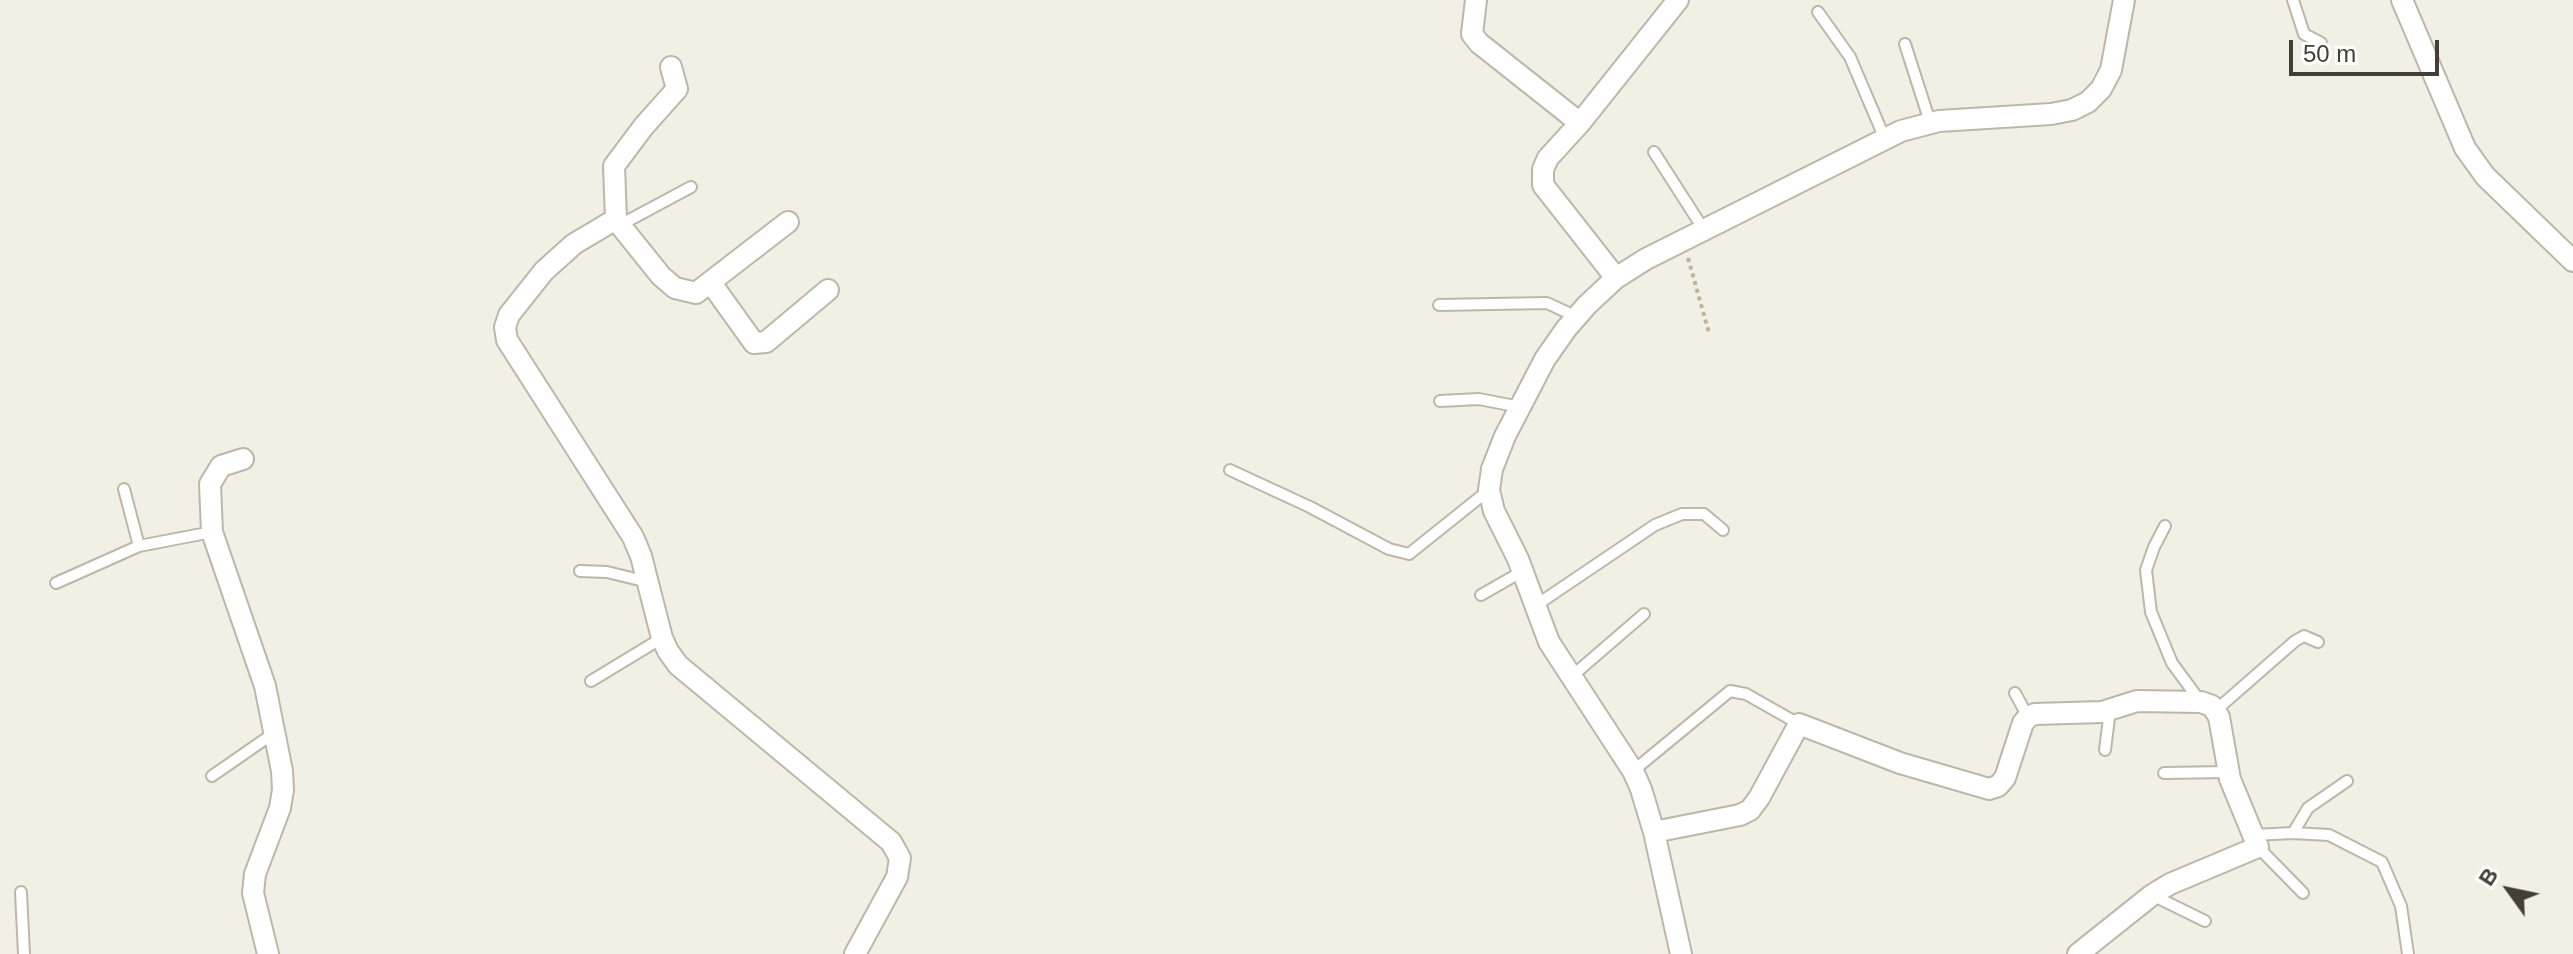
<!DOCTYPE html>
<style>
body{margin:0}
#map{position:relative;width:2573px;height:954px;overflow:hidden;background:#f2efe5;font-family:Helvetica,sans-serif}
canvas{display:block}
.north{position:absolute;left:2469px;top:850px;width:80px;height:80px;-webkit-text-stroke:6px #fff;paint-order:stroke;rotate:303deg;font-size:22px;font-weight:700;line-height:32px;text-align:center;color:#443f35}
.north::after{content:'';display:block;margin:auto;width:28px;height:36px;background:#443f35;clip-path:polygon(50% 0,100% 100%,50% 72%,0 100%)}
.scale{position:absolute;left:2289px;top:40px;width:150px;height:36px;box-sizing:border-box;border:4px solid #443f35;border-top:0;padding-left:10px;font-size:24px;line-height:28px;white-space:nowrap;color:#443f35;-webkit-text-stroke:6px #fff;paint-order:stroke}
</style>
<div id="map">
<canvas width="2573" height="954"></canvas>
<div class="north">B</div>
<div class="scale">50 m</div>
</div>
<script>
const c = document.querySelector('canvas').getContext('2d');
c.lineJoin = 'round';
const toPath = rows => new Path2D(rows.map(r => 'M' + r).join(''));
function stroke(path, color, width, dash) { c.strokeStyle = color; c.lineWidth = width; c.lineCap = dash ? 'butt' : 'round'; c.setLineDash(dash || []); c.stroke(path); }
const path = toPath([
 [1688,258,1709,333]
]);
const lane = toPath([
 [2293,0,2304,34,2321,43],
 [1818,12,1850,57,1885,139],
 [1905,44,1930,122],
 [1654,152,1704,230],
 [620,225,691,187],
 [1439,305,1547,303,1577,317],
 [1440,401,1479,399,1520,407],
 [1230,470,1310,507,1389,549,1409,554,1489,490],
 [124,489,139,546],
 [2165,526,2154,547,2146,570,2151,612,2172,663,2200,701],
 [580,571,607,572,648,582],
 [56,583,139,546,212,532],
 [1481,595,1523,571],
 [1535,606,1655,525,1682,514,1704,514,1723,530],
 [1571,677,1644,614],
 [591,681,662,638],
 [2015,693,2028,717],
 [2215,711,2295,641,2304,636,2318,642],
 [2105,750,2110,710],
 [1633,771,1730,691,1746,694,1799,724],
 [2164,773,2228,772],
 [212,776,274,733],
 [2293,833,2308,808,2347,781],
 [2254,835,2293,833,2329,835,2382,862,2401,906,2408,954],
 [2258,847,2303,893],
 [21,892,24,954],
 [2154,896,2205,921]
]);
const street = toPath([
 [1476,0,1472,34,1479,43,1580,123],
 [2402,0,2465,148,2485,176,2573,261],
 [671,67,677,89,644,126,614,166,616,219,620,225,661,276,675,288,696,293,788,222],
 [616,219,574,244,544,271,509,315,505,327,507,340,633,537,641,556,662,638,668,651,678,665,891,842,900,858,897,877,855,954],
 [1616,278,1543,185,1543,169,1548,158,1580,123,1678,0],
 [711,283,754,343,766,342,828,290],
 [243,459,221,466,210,484,212,532,265,686,282,771,283,790,280,808,255,874,253,893,268,954],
 [1654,832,1740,815,1750,810,1759,798,1799,724,1900,763,1989,789,1998,786,2005,778,2023,723,2028,717,2035,714,2102,712,2137,701,2201,702,2212,706,2219,717,2230,779,2258,847,2170,884,2152,895,2078,954],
 [1681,954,1654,832,1641,789,1633,771,1549,642,1518,559,1494,511,1489,490,1492,469,1505,436,1545,359,1566,329,1587,305,1616,278,1646,259,1901,131,1939,121,2051,114,2072,110,2088,102,2101,89,2111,70,2124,0]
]);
stroke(lane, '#bdb7a8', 14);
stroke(street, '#bdb7a8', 24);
stroke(path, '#bfb499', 4, [4, 4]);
stroke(lane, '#fff', 10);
stroke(street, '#fff', 20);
</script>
